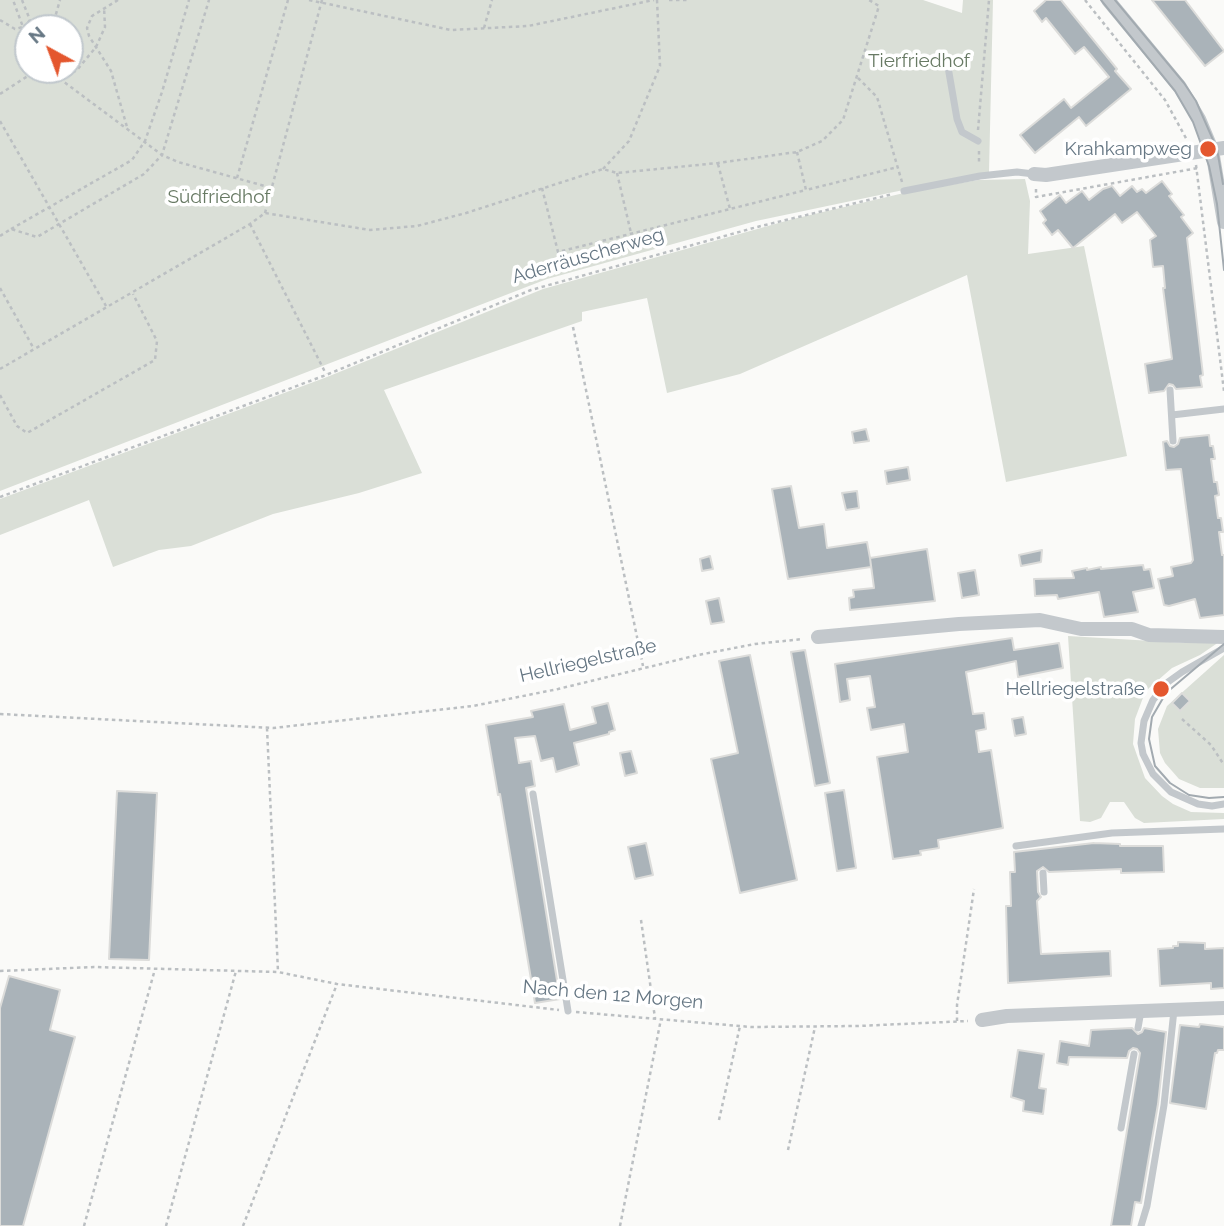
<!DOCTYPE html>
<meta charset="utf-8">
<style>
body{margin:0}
#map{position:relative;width:1224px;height:1226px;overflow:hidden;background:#fafaf8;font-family:Raleway,sans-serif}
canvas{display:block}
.north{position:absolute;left:14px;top:14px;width:70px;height:70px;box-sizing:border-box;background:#fff;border:2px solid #c1c8cd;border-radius:50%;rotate:319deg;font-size:19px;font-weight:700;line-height:28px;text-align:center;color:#657683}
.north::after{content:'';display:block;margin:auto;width:24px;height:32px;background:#e4572e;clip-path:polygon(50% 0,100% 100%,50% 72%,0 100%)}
</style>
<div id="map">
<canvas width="1224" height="1226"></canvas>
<div class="north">N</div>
</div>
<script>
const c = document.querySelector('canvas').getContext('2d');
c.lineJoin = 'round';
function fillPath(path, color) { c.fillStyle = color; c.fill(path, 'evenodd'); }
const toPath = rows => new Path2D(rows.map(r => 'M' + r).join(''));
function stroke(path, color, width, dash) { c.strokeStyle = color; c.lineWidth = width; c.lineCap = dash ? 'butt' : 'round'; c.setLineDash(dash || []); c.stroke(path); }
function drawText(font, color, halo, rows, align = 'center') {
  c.font = font + ' Raleway,sans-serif'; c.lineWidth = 7; c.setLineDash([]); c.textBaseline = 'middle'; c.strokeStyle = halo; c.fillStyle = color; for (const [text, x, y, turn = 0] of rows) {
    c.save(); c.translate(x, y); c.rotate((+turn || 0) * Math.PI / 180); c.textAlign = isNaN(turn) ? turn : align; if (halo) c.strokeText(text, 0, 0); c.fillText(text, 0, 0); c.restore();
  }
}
const green = toPath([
 [0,0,923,0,962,13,963,0,993,0,989,172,756,221,547,279,0,491],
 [28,28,70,28,70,70,28,70],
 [1025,179,1030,201,1028,254,1084,246,1127,456,1006,482,967,275,740,374,667,393,647,298,582,312,582,321,384,390,422,473,359,493,273,514,191,546,159,550,113,567,89,500,0,535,0,499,327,377,543,289,793,219,904,193,978,180],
 [1068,636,1186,643,1219,642,1200,655,1172,668,1149,688,1144,695,1135,719,1133,744,1145,778,1162,796,1173,804,1191,812,1224,813,1224,819,1144,823,1135,818,1124,802,1110,802,1101,818,1090,822,1080,821],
 [1224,655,1224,788,1200,788,1179,779,1165,763,1160,753,1158,729,1167,706]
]);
const building = toPath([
 [1046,0,1061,0,1117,69,1115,71,1131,89,1086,126,1079,117,1035,153,1020,135,1064,99,1071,108,1109,77,1084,47,1075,54,1046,18,1042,22,1034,11,1046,0],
 [1152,0,1185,0,1224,51,1205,66,1152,0],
 [1162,181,1172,194,1169,196,1184,215,1181,217,1193,233,1187,238,1203,375,1200,376,1202,387,1176,389,1173,385,1169,384,1164,391,1149,393,1145,364,1172,359,1163,288,1165,288,1163,266,1153,267,1150,240,1156,236,1137,212,1122,223,1115,214,1073,248,1058,230,1052,235,1043,223,1046,220,1040,211,1060,195,1066,203,1082,191,1089,200,1103,189,1112,186,1120,196,1132,186,1137,192,1142,189,1146,193,1162,181],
 [866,429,869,441,854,443,852,432,866,429],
 [1209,435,1210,446,1213,446,1214,452,1215,459,1211,459,1214,482,1217,482,1218,489,1219,495,1215,496,1218,518,1221,518,1223,532,1219,532,1222,555,1224,555,1224,615,1200,618,1195,599,1169,606,1164,605,1158,579,1173,576,1171,567,1191,563,1193,560,1181,469,1166,470,1163,442,1167,441,1170,446,1174,447,1178,444,1180,438,1209,435],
 [908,467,910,480,887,484,885,471,908,467],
 [791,486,799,528,824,524,827,548,867,542,870,558,927,549,935,601,850,610,849,598,854,597,853,590,874,588,870,558,871,567,788,579,772,489,791,486],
 [857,491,859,508,846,510,842,493,857,491],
 [1042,550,1041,562,1021,566,1019,555,1042,550],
 [710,556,713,569,702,571,700,559,710,556],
 [1143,565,1144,570,1150,569,1154,588,1133,592,1138,612,1104,617,1099,592,1058,599,1057,595,1035,596,1034,579,1074,578,1072,571,1087,568,1087,570,1101,567,1101,569,1143,565],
 [975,570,979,595,962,598,958,573,975,570],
 [719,598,724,622,711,624,706,601,719,598],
 [1012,638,1014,650,1059,643,1063,668,1018,677,1016,661,966,672,973,714,984,713,986,729,976,731,979,752,991,750,1003,828,938,840,939,848,920,851,921,855,893,859,877,757,908,752,904,724,871,730,867,708,875,707,870,676,847,679,850,700,840,702,835,664,1012,638],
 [805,650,830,783,815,786,791,652,805,650],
 [750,655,797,880,740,893,711,759,738,753,719,661,750,655],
 [1182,693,1190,701,1180,711,1172,703,1182,693],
 [608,703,615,730,609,732,609,734,574,743,579,765,556,772,553,758,541,761,535,736,515,738,519,763,531,761,535,786,526,788,560,999,535,1003,500,794,498,795,486,725,533,717,531,711,564,704,570,730,596,723,592,707,608,703],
 [1023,717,1026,734,1015,736,1012,719,1023,717],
 [631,751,637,773,625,776,620,753,631,751],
 [844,790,856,868,837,871,825,793,844,790],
 [117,791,157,793,149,960,109,959,117,791],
 [646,843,653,875,635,879,628,847,646,843],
 [1094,843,1120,844,1120,846,1163,846,1164,872,1121,873,1121,869,1049,872,1043,867,1037,871,1038,892,1041,897,1037,901,1041,954,1110,951,1111,976,1008,983,1006,906,1011,906,1010,872,1015,872,1014,852,1094,843],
 [1178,942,1205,943,1205,949,1224,948,1224,988,1211,989,1211,983,1160,986,1158,949,1173,948,1173,946,1178,946,1178,942],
 [9,976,60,990,50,1030,75,1037,23,1226,0,1226,0,1008,9,976],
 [1200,1024,1224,1027,1224,1050,1218,1050,1217,1053,1215,1053,1206,1109,1170,1103,1180,1025,1199,1027,1200,1024],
 [1132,1028,1138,1034,1142,1032,1144,1028,1166,1032,1158,1104,1141,1203,1135,1202,1131,1226,1111,1226,1140,1053,1137,1049,1133,1048,1129,1051,1127,1058,1069,1057,1068,1065,1057,1063,1060,1041,1089,1046,1091,1030,1132,1028],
 [1018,1050,1044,1054,1039,1088,1046,1089,1043,1114,1023,1111,1024,1101,1011,1097,1018,1050]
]);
const path = toPath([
 [22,0,30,20,24,27],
 [118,0,92,16,87,28,89,36,111,71,127,127],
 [309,0,451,30,528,26,654,0],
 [669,0,689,0],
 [1085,0,1165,100,1187,140],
 [0,20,15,29,23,27,13,0],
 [52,28,60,0],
 [484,28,492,0],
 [48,70,162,155,178,162,272,188],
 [858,78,877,97,902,182],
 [60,79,77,70,96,47,105,27,104,7],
 [0,94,37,70],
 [0,121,106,306],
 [978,130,989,0],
 [979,151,979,165],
 [797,152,806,190,898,167],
 [718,164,730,209],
 [1196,165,1224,391],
 [603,169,629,141,660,66,657,0],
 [617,173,631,233],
 [237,178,288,0],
 [542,188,558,252,806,190],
 [1036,189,1036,197,1198,168],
 [265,213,322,0],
 [250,224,326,374],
 [11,229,132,160,145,141,162,92,189,0],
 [0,236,11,229,37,237,144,174,162,155,209,0],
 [0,288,34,349],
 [573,327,643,666],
 [0,369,250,224,265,213,370,230,417,226,466,213,603,169,617,173,718,163,797,152,822,141,843,120,879,6,869,0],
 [0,395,17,426,27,433,155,360,157,341,133,294],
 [0,497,326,375,531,290,757,227,893,194],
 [0,714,273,728,473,706,558,689,698,655,755,644,803,639],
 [1182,719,1211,745,1224,765],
 [267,728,278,972],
 [641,920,655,1018],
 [0,971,94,967,278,972,337,984,559,1010],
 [576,1012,751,1027,858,1026,968,1021],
 [957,1021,957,1005,974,889],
 [719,1120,740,1026],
 [788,1150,815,1027],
 [84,1226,155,969],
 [166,1226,236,971],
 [243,1226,337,984],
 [620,1226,661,1019]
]);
const service = toPath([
 [948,67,957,119,962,132,978,141],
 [904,191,980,176,1017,172,1034,174],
 [1170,390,1173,441],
 [1172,415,1224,409],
 [1224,648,1182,672,1168,682,1153,700,1144,721,1141,743,1143,754,1153,774,1171,792,1198,804,1212,806,1224,804],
 [533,794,568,1011],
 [1016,846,1112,833,1224,829],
 [1043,873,1044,892],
 [1138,1028,1141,1011],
 [1121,1128,1134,1054],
 [1141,1226,1147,1206,1164,1105,1174,1010]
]);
const minor = toPath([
 [1108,0,1180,87,1199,119,1212,150,1224,222],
 [1034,174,1046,175,1224,148],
 [818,637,959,624,1040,620,1081,629,1132,629,1149,635,1224,637],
 [982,1020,1007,1016,1224,1008]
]);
const tram = toPath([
 [1101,0,1175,91,1193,122,1209,166,1217,204,1224,270],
 [1115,0,1184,83,1196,101,1217,149,1223,184],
 [1224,644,1166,693,1152,717,1149,739,1155,766,1170,783,1189,795,1209,798,1224,797]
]);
const markers = [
 [1208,149,9,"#e4572e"],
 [1161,689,9,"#e4572e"]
];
const parkNames = [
 ["Tierfriedhof",919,61],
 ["Südfriedhof",219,197]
];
const poiNames = [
 ["Krahkampweg",1192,149],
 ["Hellriegelstraße",1145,689]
];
const streetNames = [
 ["Aderräuscherweg",588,256,-16],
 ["Hellriegelstraße",588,661,-13],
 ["Nach den 12 Morgen",613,995,5]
];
fillPath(green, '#dadfd7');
fillPath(building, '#aab3b9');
stroke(building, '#dcdcda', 2);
stroke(path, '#bbbfc2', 2.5, [3.5, 3.5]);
stroke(service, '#c3c8cc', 7);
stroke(minor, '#c3c8cc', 14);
stroke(tram, '#a2aab0', 2);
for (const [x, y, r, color] of markers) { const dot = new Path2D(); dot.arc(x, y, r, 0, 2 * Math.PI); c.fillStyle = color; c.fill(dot); stroke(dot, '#fff', 2.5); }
drawText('19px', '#687a64', '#fff', parkNames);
drawText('19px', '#657683', '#fff', poiNames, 'right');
drawText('19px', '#657683', '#fff', streetNames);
</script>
